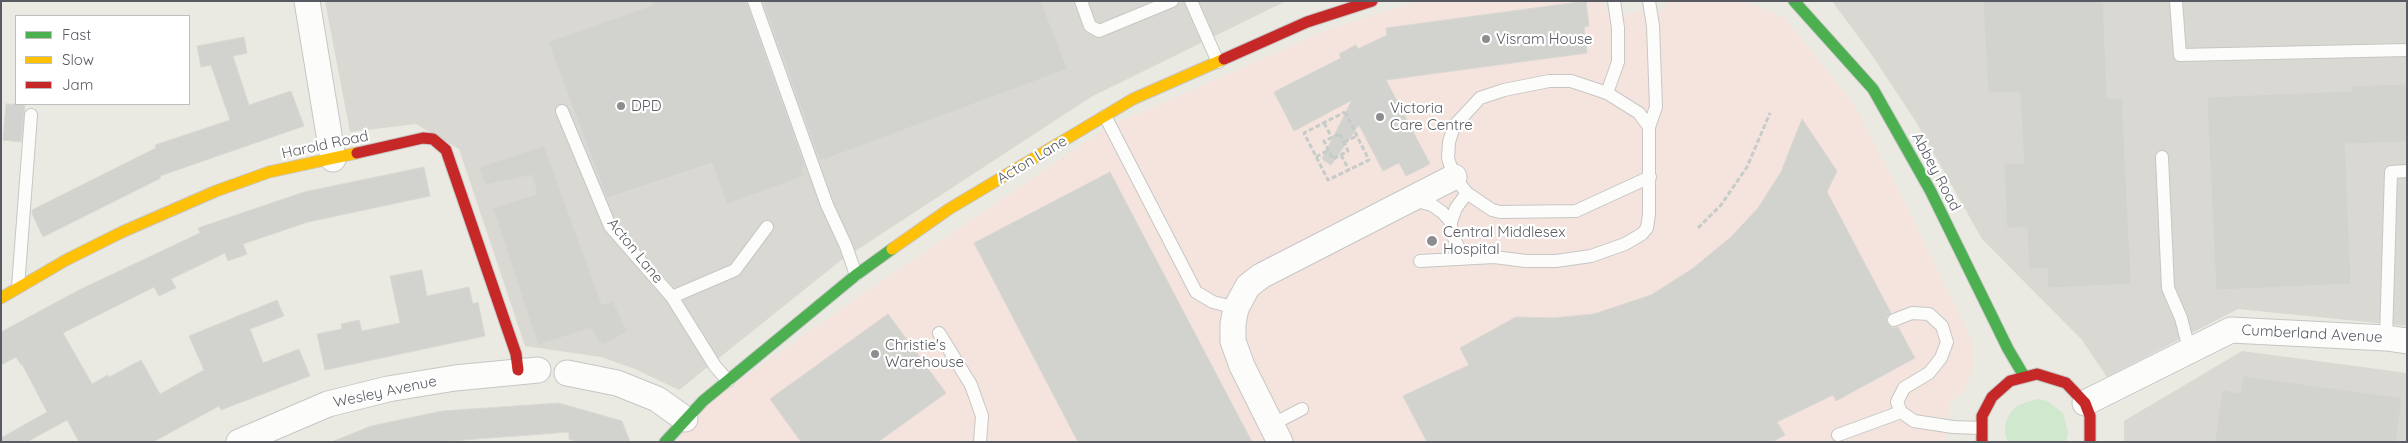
<!DOCTYPE html>
<style>
body{margin:0}
#map{position:relative;width:2408px;height:443px;overflow:hidden;background:#eae9e2;font-family:Quicksand,sans-serif}
canvas{display:block}
.frame{position:absolute;inset:0;border:2px solid #585c62;pointer-events:none}
.legend{position:absolute;left:15px;top:15px;width:175px;height:90px;box-sizing:border-box;background:#fff;border:1px solid #bcbec0;margin:0;padding:6px 9px;list-style:none;font-size:15px;color:#585c62}
.legend li{display:flex;align-items:center;gap:10px;height:25px}
.legend b{width:25px;border:1px solid #bcbec0}
</style>
<div id="map">
<canvas width="2408" height="443"></canvas>
<div class="frame"></div>
<ul class="legend">
<li><b style="height:6px;background:#4caf50"></b>Fast</li>
<li><b style="height:6px;background:#ffc107"></b>Slow</li>
<li><b style="height:6px;background:#c62828"></b>Jam</li>
</ul>
</div>
<script>
const c = document.querySelector('canvas').getContext('2d');
c.lineJoin = 'round';
function fillPath(path, color) { c.fillStyle = color; c.fill(path, 'evenodd'); }
const toPath = rows => new Path2D(rows.map(r => 'M' + r).join(''));
function stroke(path, color, width, dash) { c.strokeStyle = color; c.lineWidth = width; c.lineCap = dash ? 'butt' : 'round'; c.setLineDash(dash || []); c.stroke(path); }
function drawText(font, color, halo, rows, align = 'center') {
  c.font = font + ' Quicksand,sans-serif'; c.lineWidth = 4.5; c.setLineDash([]); c.textBaseline = 'middle'; c.strokeStyle = halo; c.fillStyle = color; for (const [text, x, y, turn = 0] of rows) {
    c.save(); c.translate(x, y); c.rotate((+turn || 0) * Math.PI / 180); c.textAlign = isNaN(turn) ? turn : align; if (halo) c.strokeText(text, 0, 0); c.fillText(text, 0, 0); c.restore();
  }
}
const industrial = toPath([
 [325,1,1286,1,1091,97,840,261,679,390,635,369,601,357,525,346,459,149,416,124,350,132],
 [1832,1,2407,1,2407,326,2238,309,2107,377,2082,340,1982,239,1916,122,1874,58],
 [2242,351,2407,373,2407,442,2124,442,2124,421]
]);
const medical = toPath([
 [1420,1,1602,1,1608,15,1666,10,1668,1,1744,1,1784,17,1853,103,1900,193,1972,340,1973,368,1965,390,1950,403,1945,442,679,442,690,415,870,289,1108,127,1330,29]
]);
const green = toPath([
 [2037,399,2047,401,2063,413,2068,432,2066,442,2007,442,2005,432,2006,421,2011,412,2018,405]
]);
const building = toPath([
 [651,1,746,1,805,167,801,168,804,176,727,204,712,163,607,198,548,42,653,5,651,1],
 [763,1,1041,1,1067,69,820,161,763,1],
 [1586,1,1589,26,1584,27,1587,53,1386,80,1430,164,1406,176,1399,163,1383,171,1359,125,1331,165,1322,159,1352,100,1294,131,1274,92,1341,58,1339,54,1356,45,1358,49,1387,35,1386,28,1586,1],
 [1983,1,2103,1,2107,98,2122,98,2131,284,2048,288,2047,268,2029,269,2027,227,2007,228,2004,164,2024,163,2020,92,1988,93,1983,1],
 [244,37,247,53,233,56,249,105,291,91,304,126,160,176,161,178,43,237,32,214,32,210,156,148,155,145,230,120,211,65,201,67,197,46,244,37],
 [2407,84,2407,142,2345,144,2351,284,2216,290,2207,97,2351,91,2351,86,2407,84],
 [6,104,25,104,21,142,3,140,6,104],
 [1802,119,1837,171,1827,192,1891,313,1886,318,1887,323,1892,328,1898,327,1915,358,1836,401,1833,395,1777,422,1785,435,1772,442,1427,442,1403,396,1469,365,1460,348,1516,317,1553,318,1594,314,1651,295,1692,269,1731,237,1758,208,1781,172,1802,119],
 [544,146,602,305,613,301,627,332,602,345,590,328,538,345,493,208,537,194,532,175,485,185,479,167,544,146],
 [424,167,430,196,308,222,243,244,247,254,228,261,225,253,171,279,176,288,159,296,154,287,63,333,92,384,108,375,109,377,141,360,160,394,204,370,189,336,277,300,284,316,250,329,263,363,299,349,310,376,221,410,219,406,153,442,79,442,67,420,27,442,1,442,1,438,47,412,22,364,21,365,16,357,1,365,1,332,79,290,200,233,198,228,304,192,424,167],
 [1110,172,1252,442,1078,442,974,243,1110,172],
 [422,270,427,296,469,287,473,304,478,302,485,336,325,370,317,334,342,329,341,324,359,320,362,331,400,323,390,276,422,270],
 [888,314,946,393,878,442,801,442,770,399,888,314],
 [2243,376,2402,398,2396,442,2215,442,2222,390,2240,393,2243,376],
 [559,403,622,421,630,442,578,442,569,439,569,432,437,442,334,441,371,426,442,411,559,403]
]);
const path = toPath([
 [1345,112,1369,160,1328,180,1304,133,1345,112],
 [1324,123,1332,138],
 [1340,134,1348,151,1333,159,1324,141,1340,134],
 [1344,142,1357,136],
 [1341,155,1349,170],
 [1316,157,1329,150],
 [1698,228,1721,205,1747,167,1770,113]
]);
const lane = toPath([
 [754,1,827,205,846,246,856,275],
 [1081,1,1090,26,1099,31,1172,1],
 [1191,1,1218,62],
 [2176,1,2180,55,2407,50],
 [1607,93,1618,62,1618,28,1614,1],
 [562,111,610,226,672,297,715,366,728,381],
 [1105,116,1196,292,1213,302,1236,308],
 [1649,127,1639,113,1607,93,1571,81,1549,81,1504,90,1480,98,1454,126,1449,142,1448,158,1454,177,1467,193,1492,210,1500,212,1576,211,1650,177],
 [2162,157,2168,288,2181,318,2189,349],
 [1413,200,1432,205,1442,212,1451,222],
 [1463,258,1451,231,1451,222,1456,208,1467,193],
 [1420,261,1494,257,1526,261,1556,261,1591,256,1625,244,1642,234,1647,228,1649,214,1649,127,1656,107,1653,26,1649,1],
 [18,287,31,115],
 [672,297,735,270,767,227],
 [1894,320,1912,313,1929,314,1942,326,1947,342,1941,358,1929,373,1904,388,1897,402,1901,412,1914,421,1953,427,1981,428],
 [939,333,971,385,982,416,980,442],
 [2386,338,2391,172,2407,171],
 [1271,425,1302,409],
 [1838,435,1901,412]
]);
const street = toPath([
 [307,1,333,159],
 [567,373,617,383,657,399,685,419],
 [2085,403,2231,330,2386,338,2407,341],
 [239,442,328,404,388,389,455,378,538,370],
 [1280,442,1242,366,1233,341,1233,324,1236,308,1248,286,1261,276,1454,177]
]);
const fast = toPath([
 [1794,1,1873,89,1930,190,2008,349,2024,376],
 [665,442,703,401,856,275,892,249]
]);
const slow = toPath([
 [892,249,949,209,1133,99,1224,59],
 [1,298,66,260,122,232,216,191,269,172,357,153]
]);
const jam = toPath([
 [1224,59,1307,22,1372,1],
 [357,153,423,138,433,139,446,150,516,354,518,370],
 [1982,442,1982,416,1992,397,2010,381,2037,374,2066,383,2085,403,2090,416,2090,442]
]);
const markers = [
 [1486,39,5,"#8b8d8f"],
 [621,106,5,"#8b8d8f"],
 [1380,117,5,"#8b8d8f"],
 [1432,241,6,"#8b8d8f"],
 [875,354,5,"#8b8d8f"]
];
const poiNames = [
 ["Visram House",1496,39],
 ["DPD",631,106],
 ["Victoria",1390,108],
 ["Care Centre",1390,125],
 ["Central Middlesex",1443,232],
 ["Hospital",1443,249],
 ["Christie's",885,345],
 ["Warehouse",885,362]
];
const streetNames = [
 ["Harold Road",325,145,-12],
 ["Acton Lane",1032,160,-31],
 ["Abbey Road",1936,172,62],
 ["Acton Lane",635,251,51],
 ["Cumberland Avenue",2312,334,3],
 ["Wesley Avenue",385,392,-12]
];
fillPath(industrial, '#d9d8d2');
fillPath(medical, '#f4e4dd');
fillPath(green, '#cfe8ce');
fillPath(building, '#d2d2ce');
stroke(building, '#dad8d2', 1);
stroke(lane, '#c6c7c5', 14);
stroke(street, '#c6c7c5', 27);
stroke(fast, '#c6c6c5', 13);
stroke(slow, '#c6c6c5', 13);
stroke(jam, '#c6c6c5', 13);
stroke(path, '#c5ccc9', 3, [5, 2.5]);
stroke(lane, '#fcfcfb', 12);
stroke(street, '#fcfcfb', 25);
stroke(fast, '#4caf50', 11);
stroke(slow, '#ffc107', 11);
stroke(jam, '#c62828', 11);
for (const [x, y, r, color] of markers) { const dot = new Path2D(); dot.arc(x, y, r, 0, 2 * Math.PI); c.fillStyle = color; c.fill(dot); stroke(dot, '#fff', 2); }
drawText('15px', '#585c62', '#fff', poiNames, 'left');
drawText('15px', '#585c62', '#fff', streetNames);
</script>
